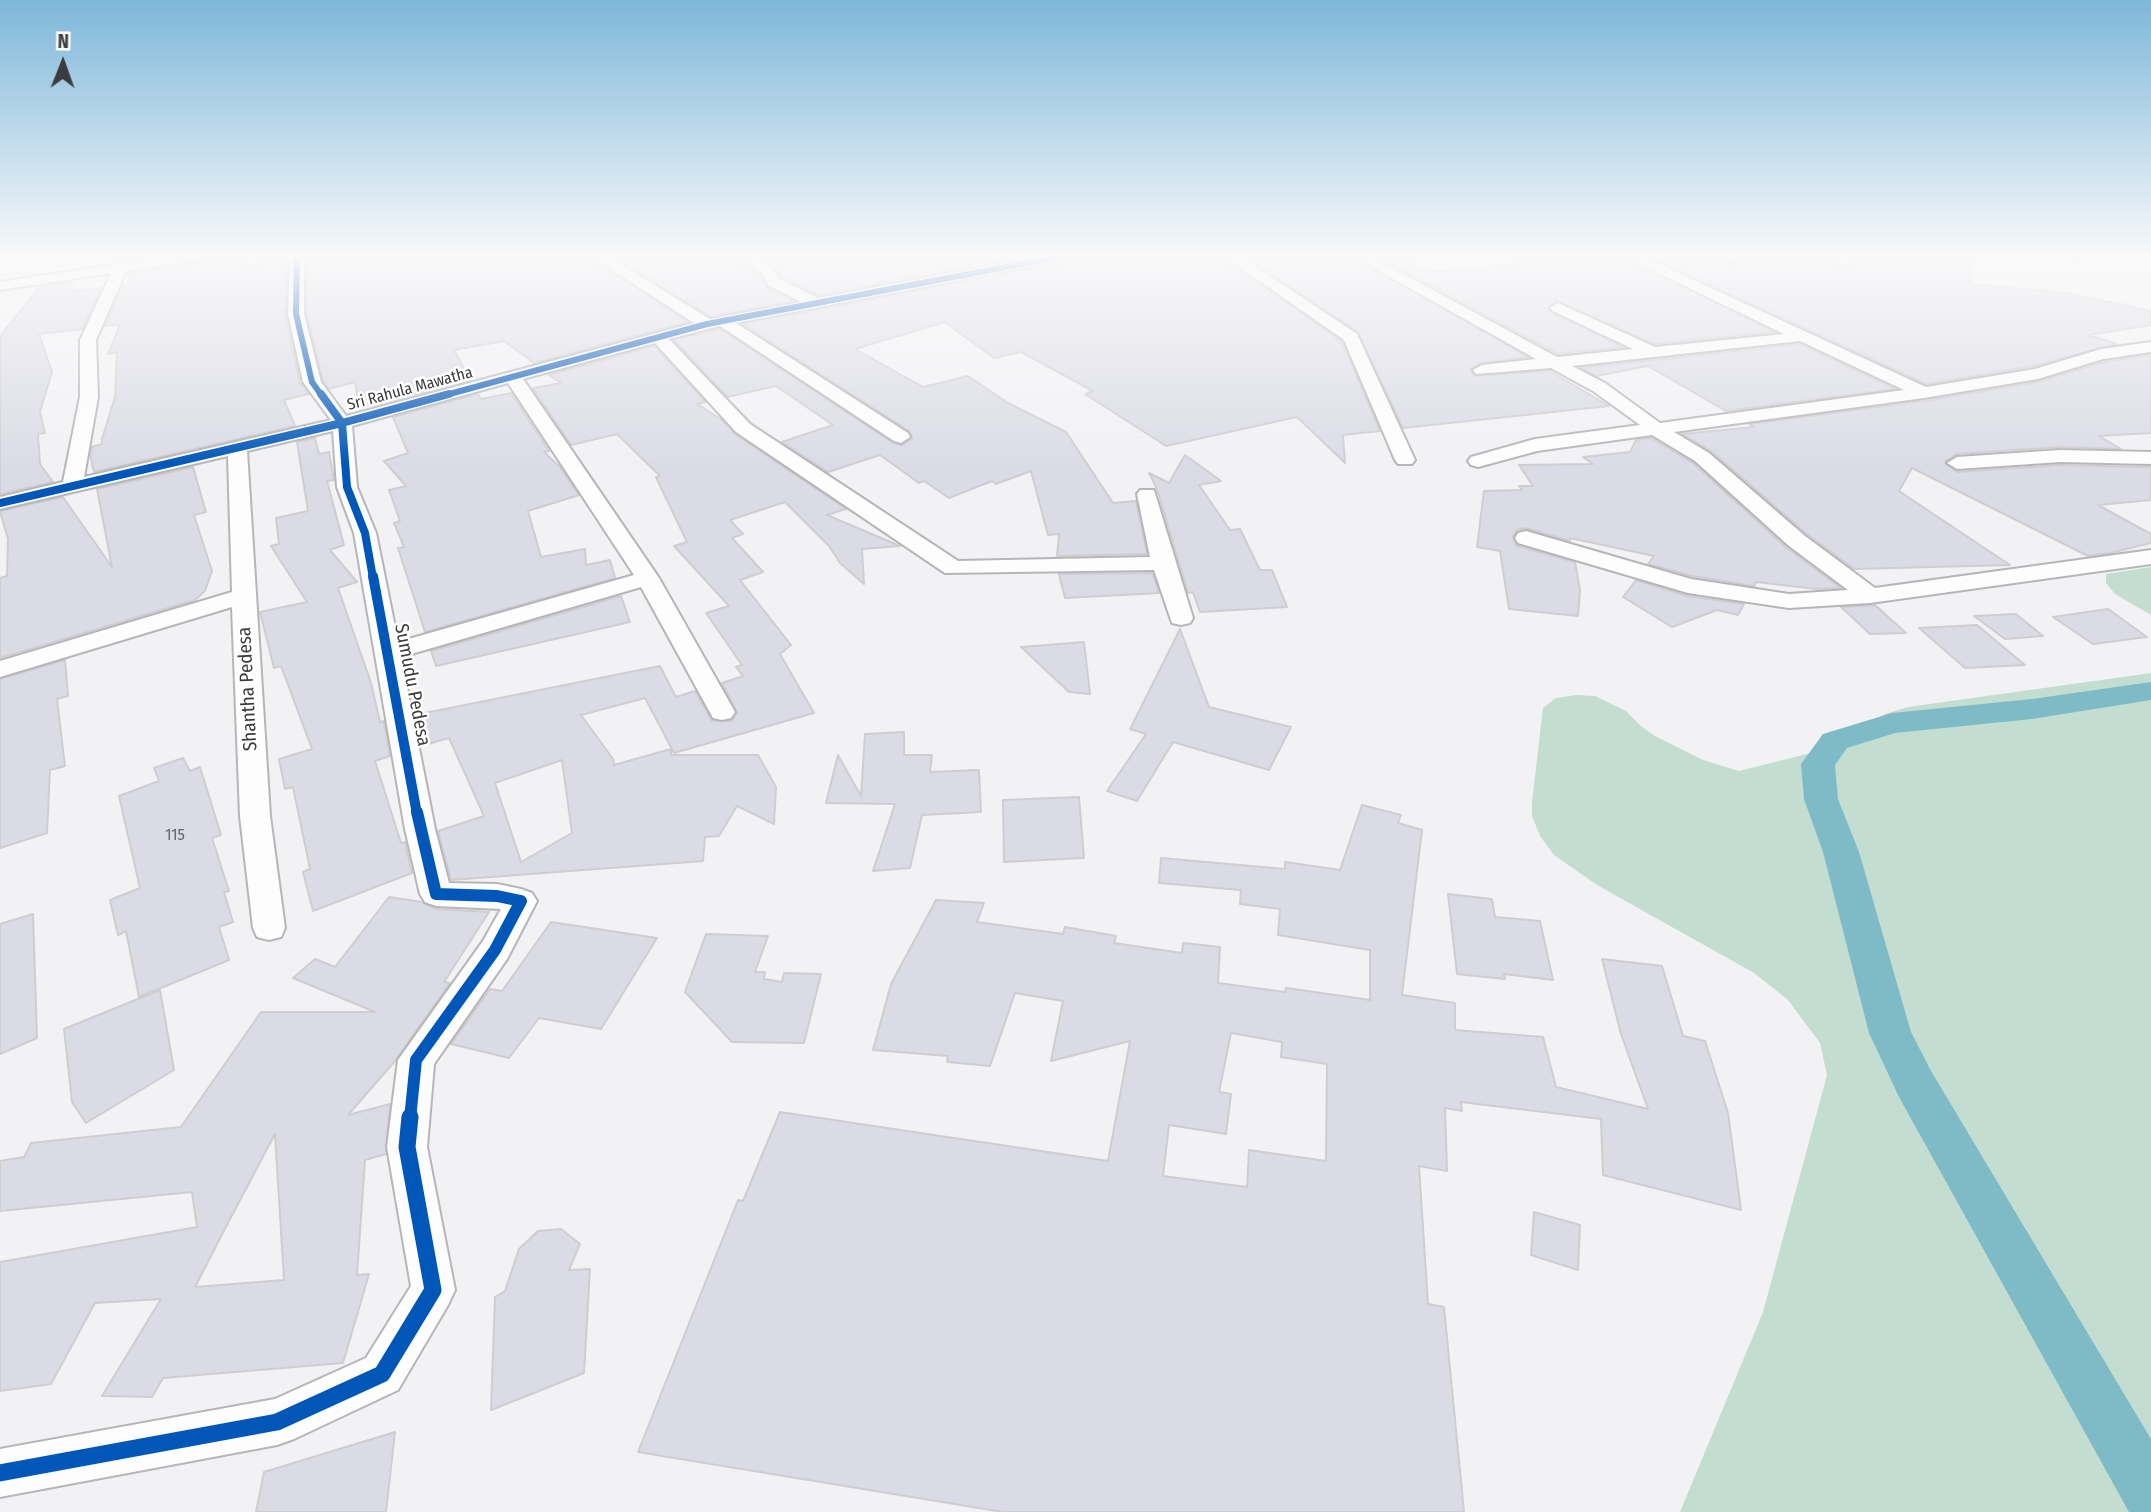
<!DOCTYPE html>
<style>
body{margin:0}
#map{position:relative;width:2151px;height:1512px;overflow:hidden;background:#f2f2f5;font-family:"Fira Sans Condensed",sans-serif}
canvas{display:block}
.north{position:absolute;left:28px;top:28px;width:70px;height:70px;-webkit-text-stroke:5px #fff;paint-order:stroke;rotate:1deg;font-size:19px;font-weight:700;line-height:28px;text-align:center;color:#3b3c3d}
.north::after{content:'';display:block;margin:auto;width:24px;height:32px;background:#3b3c3d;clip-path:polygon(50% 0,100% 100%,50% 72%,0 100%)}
</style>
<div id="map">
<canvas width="2151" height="1512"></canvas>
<div class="north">N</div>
</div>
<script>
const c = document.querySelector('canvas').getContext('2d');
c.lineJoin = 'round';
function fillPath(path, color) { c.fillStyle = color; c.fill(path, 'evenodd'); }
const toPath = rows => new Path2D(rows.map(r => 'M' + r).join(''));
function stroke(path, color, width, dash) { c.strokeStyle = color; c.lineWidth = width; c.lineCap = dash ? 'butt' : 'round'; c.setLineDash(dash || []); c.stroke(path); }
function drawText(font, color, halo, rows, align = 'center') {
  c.font = font + ' "Fira Sans Condensed",sans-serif'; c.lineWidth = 5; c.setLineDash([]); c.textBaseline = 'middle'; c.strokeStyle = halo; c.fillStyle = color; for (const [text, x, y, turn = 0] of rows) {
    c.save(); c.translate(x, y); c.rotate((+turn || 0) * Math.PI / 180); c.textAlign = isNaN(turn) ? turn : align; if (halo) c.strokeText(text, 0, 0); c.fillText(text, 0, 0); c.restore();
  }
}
const green = toPath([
 [2151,567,2151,615,2115,594,2106,583,2106,574],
 [2151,673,2151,1512,1680,1512,1763,1312,1827,1075,1820,1043,1788,1000,1754,973,1597,885,1554,855,1540,836,1532,816,1532,802,1543,708,1556,698,1576,695,1595,696,1626,711,1642,727,1655,736,1703,760,1739,771,1811,753,1885,714,1908,707]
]);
const canal = toPath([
 [2151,682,2151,700,2032,719,1895,733,1847,748,1835,765,1838,799,1859,852,1911,1032,1931,1071,2151,1439,2151,1512,2129,1512,1899,1097,1869,1033,1823,852,1804,799,1801,764,1823,734,1892,713,2032,699,2151,682]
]);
const building = toPath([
 [246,254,246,265,287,260,285,315,300,383,309,394,284,400,295,426,94,472,90,455,92,447,102,444,102,439,115,397,117,352,108,354,120,325,105,326,123,285,128,284,130,273,246,254],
 [313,254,598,254,599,264,688,322,534,363,504,341,454,350,470,380,387,402,359,406,355,382,329,389,323,381,307,314,307,257,314,256,313,254],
 [608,254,731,254,761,277,767,287,793,301,710,316,608,254],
 [782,254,1002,254,1007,260,818,295,781,277,776,268,763,258,782,254],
 [1083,254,1218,254,1342,342,1380,431,1343,435,1345,463,1297,417,1166,446,1085,394,1093,391,1021,352,994,358,945,322,855,349,923,387,968,376,1008,403,1066,432,1113,503,1136,501,1147,554,1057,556,1059,534,1048,535,1031,471,996,484,992,481,949,498,924,481,919,483,880,455,828,472,782,442,833,425,776,386,728,397,674,340,720,329,893,443,902,445,913,438,909,431,743,324,1074,261,1083,254],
 [1327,254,1347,254,1528,357,1481,363,1470,369,1474,376,1550,371,1609,406,1403,428,1358,332,1257,264,1327,254],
 [1372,254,1401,254,1428,272,1617,254,1775,332,1655,344,1557,301,1547,308,1552,313,1623,347,1558,354,1372,254],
 [1643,254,1714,254,1733,265,1743,260,1739,254,1815,254,1846,269,1856,262,1842,254,1972,254,1971,284,2066,293,2151,311,2151,325,2089,335,2117,344,2034,366,1926,384,1643,254],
 [71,282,72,291,101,288,82,329,39,334,52,372,40,412,45,433,38,434,40,464,53,482,0,494,0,337,39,287,71,282],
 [1800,344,1895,389,1726,411,1648,366,1597,376,1581,368,1800,344],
 [654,346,706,402,697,404,722,420,735,434,846,509,827,515,900,546,862,549,864,584,840,563,829,546,785,502,730,520,743,534,732,538,763,572,740,580,791,645,780,654,814,713,674,753,645,698,581,715,613,759,614,765,671,749,671,755,758,755,776,787,774,824,737,806,719,836,705,837,703,861,451,880,438,831,484,816,449,738,421,746,415,715,660,666,676,697,695,691,712,721,732,721,737,713,722,683,743,676,736,667,742,665,706,613,729,606,674,546,687,542,656,477,660,476,617,434,571,445,533,388,561,383,549,375,654,346],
 [562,760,572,833,521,862,495,783,562,760],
 [2149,355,2151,356,2151,433,2099,436,2121,449,2060,447,1957,454,1945,462,1957,472,2060,465,2151,467,2151,500,2098,505,2151,534,2151,543,2111,553,2088,556,1912,468,1899,491,2010,565,1854,569,1807,534,1711,451,1682,434,1754,427,1749,424,1924,401,2038,382,2104,362,2149,355],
 [511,393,549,451,544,452,559,466,579,495,528,511,541,557,585,549,586,565,610,560,615,578,425,632,398,548,404,547,394,523,400,521,389,490,406,486,384,461,408,453,393,417,478,394,481,399,511,393],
 [315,438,319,454,329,452,334,480,327,481,344,545,330,550,357,582,338,588,371,683,380,722,384,721,390,756,375,761,401,843,405,842,412,873,313,911,303,872,310,869,293,787,285,789,279,759,312,749,281,666,274,668,260,612,307,602,271,546,279,544,276,518,308,511,297,442,315,438],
 [1651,438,1693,463,1787,548,1841,588,1817,589,1756,582,1754,586,1692,576,1648,564,1654,556,1570,538,1570,541,1525,528,1517,530,1513,537,1517,546,1575,562,1580,590,1578,616,1509,609,1500,551,1477,547,1484,491,1522,490,1519,486,1533,486,1519,465,1593,464,1583,457,1630,452,1636,440,1651,438],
 [1185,455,1221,481,1199,485,1230,530,1240,529,1260,570,1272,570,1287,607,1200,612,1193,592,1188,593,1157,489,1149,473,1169,483,1185,455],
 [193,467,206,512,194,515,212,571,205,591,195,600,0,658,0,578,7,576,8,539,0,511,63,497,112,567,97,489,193,467],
 [1152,573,1159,593,1065,598,1059,574,1152,573],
 [1636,580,1687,596,1744,604,1738,615,1717,610,1672,627,1623,597,1636,580],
 [621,596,630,622,436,666,431,651,621,596],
 [1875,605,1906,633,1870,634,1841,607,1875,605],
 [2108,609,2147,637,2093,644,2053,617,2108,609],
 [2016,614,2043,636,2005,639,1974,616,2016,614],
 [1977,625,2025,665,1965,668,1919,628,1977,625],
 [1180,629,1209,707,1291,727,1269,770,1173,742,1137,801,1107,791,1146,734,1130,729,1180,629],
 [1084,642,1090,694,1069,692,1021,647,1084,642],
 [65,660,68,696,57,699,65,766,50,770,47,833,0,848,0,679,65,660],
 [904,732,904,755,932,755,930,772,979,770,981,812,922,815,910,868,873,871,895,804,826,803,838,755,861,796,865,734,904,732],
 [183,758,190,771,200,767,221,835,212,838,229,891,224,892,233,922,219,927,229,960,139,997,126,931,118,935,110,900,140,888,119,796,159,781,154,768,183,758],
 [1079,797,1084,858,1004,862,1003,800,1079,797],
 [1362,805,1401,815,1398,823,1422,830,1402,995,1455,1003,1455,1030,1543,1037,1556,1087,1648,1109,1621,1034,1602,959,1662,966,1683,1036,1705,1041,1728,1113,1741,1210,1603,1175,1601,1119,1461,1102,1462,1111,1445,1108,1447,1171,1419,1166,1428,1304,1444,1307,1464,1512,1003,1512,638,1452,738,1200,743,1201,780,1112,1108,1161,1130,1041,1051,1061,1063,1001,1015,993,990,1066,947,1062,948,1056,873,1050,891,984,936,900,984,903,977,922,1063,934,1065,927,1116,936,1114,943,1182,953,1183,943,1220,947,1218,983,1285,992,1286,988,1370,1000,1370,950,1278,935,1280,909,1240,904,1241,890,1159,883,1161,858,1285,869,1285,862,1340,870,1362,805],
 [1231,1033,1282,1042,1281,1057,1327,1064,1326,1161,1249,1150,1247,1187,1163,1176,1169,1125,1226,1134,1231,1094,1219,1092,1231,1033],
 [1448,894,1492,899,1495,917,1540,921,1553,980,1504,974,1505,979,1457,974,1448,894],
 [389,897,422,902,436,909,489,912,444,982,450,983,395,1061,348,1115,390,1104,386,1154,365,1160,357,1275,369,1274,343,1363,163,1378,152,1397,102,1396,161,1299,95,1303,51,1384,0,1391,0,1262,197,1227,192,1192,0,1211,0,1161,24,1157,31,1143,181,1127,261,1012,375,1012,293,978,315,959,335,967,389,897],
 [275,1134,284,1280,195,1287,229,1221,275,1134],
 [33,914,37,1038,0,1054,0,924,33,914],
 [551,922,657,938,601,1029,539,1018,509,1058,451,1044,490,989,502,991,551,922],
 [706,934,768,936,755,972,765,972,764,979,782,982,784,973,821,974,804,1043,732,1042,685,992,706,934],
 [160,990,174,1070,86,1123,72,1102,64,1029,160,990],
 [1534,1212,1580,1225,1578,1270,1531,1255,1534,1212],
 [561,1229,580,1244,569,1270,590,1269,584,1373,491,1410,495,1297,505,1291,519,1249,538,1231,561,1229],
 [395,1432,386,1512,256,1512,264,1472,395,1432]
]);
const minor = toPath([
 [182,254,216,254,209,258,126,271,96,340,98,397,84,477,331,420,303,382,288,314,290,254,304,254,304,314,321,382,346,416,694,323,600,262,600,256,605,255,710,319,801,302,768,285,763,275,745,261,741,254,755,254,774,270,779,279,818,298,1052,254,1081,254,1074,258,736,323,908,433,910,437,901,443,894,441,720,326,669,339,750,424,958,561,1150,557,1137,494,1140,490,1154,490,1193,618,1190,623,1181,625,1172,623,1154,570,945,573,736,432,655,343,523,379,659,578,735,712,731,718,722,720,713,718,641,587,401,657,435,829,449,883,497,884,521,889,532,893,537,901,507,959,434,1064,427,1147,455,1290,448,1305,398,1390,294,1439,277,1445,0,1497,0,1449,275,1399,366,1358,411,1286,387,1147,398,1060,483,941,501,909,436,906,425,902,420,894,405,829,354,533,337,487,333,431,247,451,270,816,285,928,281,937,269,940,257,937,253,928,240,816,232,607,0,677,0,661,232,592,228,456,0,509,0,497,63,482,80,397,80,340,111,273,0,290,0,282,182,254],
 [508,383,634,575,398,642,376,533,357,487,352,426,508,383],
 [1221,254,1237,254,1357,334,1415,460,1412,464,1398,464,1395,460,1344,340,1221,254],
 [1349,254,1366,254,1557,357,1633,349,1553,311,1550,308,1558,303,1655,347,1784,334,1619,254,1637,254,1926,387,2035,369,2101,349,2151,342,2151,352,2103,359,2038,379,1924,398,1674,432,1709,453,1805,536,1875,588,2151,550,2151,564,1870,603,1789,608,1688,593,1518,543,1515,538,1518,533,1526,531,1691,579,1789,594,1848,590,1789,546,1695,461,1652,435,1537,451,1478,467,1471,465,1468,461,1471,457,1535,439,1640,425,1593,391,1551,368,1476,374,1473,370,1482,365,1536,359,1349,254],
 [1800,341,1904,390,1660,423,1605,383,1572,366,1800,341],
 [1716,254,1734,254,1741,259,1734,263,1716,254],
 [1817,254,1836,254,1854,263,1847,267,1817,254],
 [2058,254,2079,254,2084,258,2077,262,2058,254],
 [2060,450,2151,452,2151,464,2060,462,1957,469,1947,463,1957,457,2060,450]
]);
const cyclewayFar4 = toPath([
 [297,254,296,314,312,382,322,396],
 [442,396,707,324,1074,254]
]);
const cyclewayFar3 = toPath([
 [321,394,342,423,347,487,365,533,373,578],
 [0,503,342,423,449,394]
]);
const cyclewayFar2 = toPath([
 [373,576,417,814]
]);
const cyclewayFar1 = toPath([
 [410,1119,416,1060,495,950,521,901,497,896,436,894,417,812]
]);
const cycleway = toPath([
 [0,1473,277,1422,382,1374,433,1290,407,1147,410,1117]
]);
const farStreetnames = [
 ["Sri Rahula Mawatha",410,389,-15]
];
const numberNames = [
 ["115",175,836]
];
const streetNames = [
 ["Sumudu Pedesa",412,685,79],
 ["Shantha Pedesa",248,689,-93]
];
fillPath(green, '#c3ded1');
fillPath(canal, '#7fbbc6');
fillPath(building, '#dadbe5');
stroke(building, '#ceced0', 2);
stroke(minor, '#b6b6b8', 4);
fillPath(minor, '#fdfdfe');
stroke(cyclewayFar4, '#0057b8', 6);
stroke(cyclewayFar3, '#0057b8', 8);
stroke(cyclewayFar2, '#0057b8', 10);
stroke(cyclewayFar1, '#0057b8', 12);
stroke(cycleway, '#0057b8', 17);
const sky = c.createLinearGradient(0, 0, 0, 466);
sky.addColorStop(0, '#7eb7da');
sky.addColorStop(0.55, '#f9f9fa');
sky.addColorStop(1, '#f9f9fa00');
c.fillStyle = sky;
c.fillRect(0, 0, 2151, 466);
drawText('16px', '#3b3c3d', '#fff', farStreetnames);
drawText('16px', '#646669', null, numberNames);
drawText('19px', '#3b3c3d', '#fff', streetNames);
</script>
